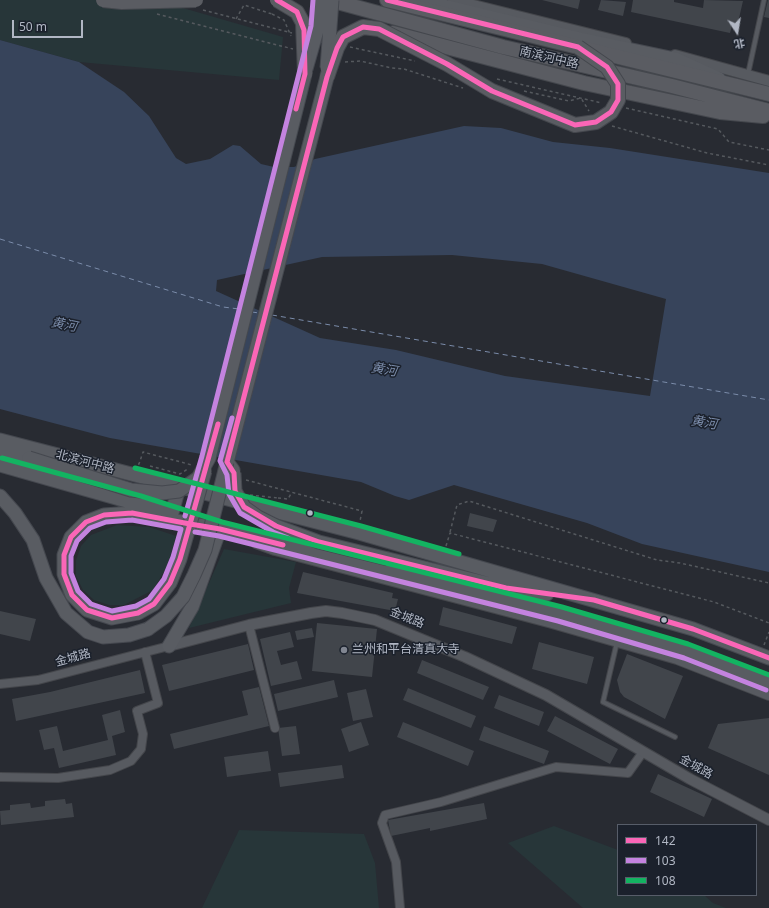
<!DOCTYPE html>
<meta charset="utf-8">
<style>
body{margin:0}
#map{position:relative;width:769px;height:908px;overflow:hidden;background:#282b32;font-family:"Noto Sans","Noto Sans SC",sans-serif}
canvas{display:block}
.legend{position:absolute;left:617px;top:824px;width:140px;height:72px;box-sizing:border-box;background:#1b212c;border:1px solid #575d69;margin:0;padding:5px 7px;list-style:none;font-size:12px;color:#b1b7c4}
.legend li{display:flex;align-items:center;gap:8px;height:20px}
.legend b{width:20px;border:1px solid #575d69}
.north{position:absolute;left:717px;top:12px;width:40px;height:40px;-webkit-text-stroke:3px #1b212c;paint-order:stroke;rotate:168deg;font-size:11px;font-weight:700;line-height:16px;text-align:center;color:#b1b7c4}
.north::after{content:'';display:block;margin:auto;width:14px;height:18px;background:#b1b7c4;clip-path:polygon(50% 0,100% 100%,50% 72%,0 100%)}
.scale{position:absolute;left:12px;top:20px;width:71px;height:18px;box-sizing:border-box;border:2px solid #b1b7c4;border-top:0;padding-left:5px;font-size:12px;line-height:14px;white-space:nowrap;color:#b1b7c4;-webkit-text-stroke:3px #1b212c;paint-order:stroke}
</style>
<div id="map">
<canvas width="769" height="908"></canvas>
<ul class="legend">
<li><b style="height:5px;background:#fa66b7"></b>142</li>
<li><b style="height:5px;background:#c483df"></b>103</li>
<li><b style="height:5px;background:#13b361"></b>108</li>
</ul>
<div class="north">北</div>
<div class="scale">50 m</div>
</div>
<script>
const c = document.querySelector('canvas').getContext('2d');
c.lineJoin = 'round';
function fillPath(path, color) { c.fillStyle = color; c.fill(path, 'evenodd'); }
const toPath = rows => new Path2D(rows.map(r => 'M' + r).join(''));
function stroke(path, color, width, dash) { c.strokeStyle = color; c.lineWidth = width; c.lineCap = dash ? 'butt' : 'round'; c.setLineDash(dash || []); c.stroke(path); }
function drawText(font, color, halo, rows, align = 'center') {
  c.font = font + ' "Noto Sans","Noto Sans SC",sans-serif'; c.lineWidth = 3; c.setLineDash([]); c.textBaseline = 'middle'; c.strokeStyle = halo; c.fillStyle = color; for (const [text, x, y, turn = 0] of rows) {
    c.save(); c.translate(x, y); c.rotate((+turn || 0) * Math.PI / 180); c.textAlign = isNaN(turn) ? turn : align; if (halo) c.strokeText(text, 0, 0); c.fillText(text, 0, 0); c.restore();
  }
}
const green = toPath([
 [0,0,153,0,190,10,283,37,279,80,79,62,0,40],
 [117,525,149,527,176,536,168,565,153,590,124,605,109,605,94,600,83,590,76,576,76,560,81,546,91,535],
 [224,549,296,562,289,588,291,603,189,628],
 [554,826,618,850,618,895,704,895,713,903,726,908,583,908,508,843],
 [239,830,364,834,375,863,379,908,202,908]
]);
const water = toPath([
 [0,40,79,62,124,92,149,116,176,158,186,164,210,159,233,145,240,146,261,164,274,167,294,167,315,159,464,126,501,128,553,142,610,148,769,173,769,572,642,544,587,523,454,485,409,500,395,496,361,482,110,438,0,409],
 [452,255,542,264,666,299,650,396,505,376,396,350,320,338,216,291,217,280,322,257]
]);
const ferry = toPath([
 [0,239,223,307,239,309],
 [252,312,259,313],
 [272,315,769,400]
]);
const building = toPath([
 [542,0,580,0,578,9],
 [601,0,626,2,623,16,598,10],
 [633,0,674,0,674,2,703,8,704,0,743,1,737,27,732,26,730,33,631,12],
 [768,0,769,0,769,18,764,17],
 [470,513,497,520,493,532,467,526],
 [303,572,393,593,392,598,398,599,395,611,297,593],
 [443,607,517,627,512,644,439,625],
 [0,611,36,619,30,641,0,634],
 [317,623,377,629,372,677,312,671],
 [312,628,314,637,297,640,295,631],
 [290,632,294,647,277,651,281,665,297,661,302,679,271,686,260,639],
 [539,642,594,657,587,684,532,669],
 [248,644,254,670,169,691,162,665],
 [627,654,683,676,665,719,624,697,620,692,617,680],
 [422,660,489,687,483,700,417,673],
 [140,670,145,693,16,721,12,699,50,692],
 [334,680,338,697,278,711,274,694],
 [259,687,269,726,174,749,170,734,248,715,242,691],
 [408,688,476,716,471,728,403,700],
 [366,689,373,717,353,721,347,693],
 [499,695,544,712,539,726,494,708],
 [120,710,125,732,112,736,116,755,59,768,54,748,44,750,39,730,57,726,63,751,108,740,102,715],
 [555,716,618,749,610,764,547,731],
 [769,718,769,775,708,748,718,724],
 [361,722,369,745,349,752,341,729],
 [403,722,474,751,468,766,397,737],
 [296,726,300,754,282,756,278,728],
 [484,726,549,751,544,764,479,740],
 [268,751,271,771,227,777,224,757],
 [342,765,344,778,280,787,278,773],
 [658,774,712,799,704,817,650,792],
 [65,799,66,804,72,803,74,817,1,825,0,811,10,810,10,805,30,803,31,808,45,806,45,801],
 [484,803,487,819,430,831,430,828,391,836,388,820]
]);
const path = toPath([
 [203,10,292,33],
 [157,14,293,49],
 [236,19,244,5,272,14],
 [350,47,415,61],
 [345,62,360,61,392,68,404,69,463,88],
 [497,79,602,103],
 [524,91,569,101,581,98,589,111],
 [626,108,718,129,729,142,769,150],
 [612,126,707,153,769,165],
 [138,464,139,464,143,452,192,465],
 [246,480,362,511,360,521],
 [278,498,288,499,292,492],
 [450,532,457,505,469,501,657,560,680,563,769,583],
 [446,546,450,533,714,602,769,623],
 [764,645,769,632]
]);
const service = toPath([
 [748,74,764,0],
 [617,642,603,702,675,737]
]);
const minor = toPath([
 [249,625,275,728],
 [0,684,38,680,169,646],
 [0,777,58,778,110,770,131,761,141,749,143,734,137,711,158,703,145,652],
 [400,908,396,862,382,823,385,815,441,802,556,767,628,773,643,752]
]);
const tertiary = toPath([
 [453,0,626,43],
 [675,55,769,81],
 [256,543,275,550,552,623,677,659,769,695],
 [169,646,249,625,311,613,326,611,342,613,375,620,465,657,546,695,690,779,769,820]
]);
const primary = toPath([
 [419,0,580,39,675,59,719,79],
 [0,440,359,533,693,629,769,658],
 [0,450,29,458],
 [209,458,305,74],
 [0,465,169,513],
 [233,470,227,462,327,77],
 [0,496,15,513,33,540,46,578,66,613,88,632,103,637,129,635,148,629],
 [172,513,179,487],
 [388,559,506,588,547,594],
 [138,613,112,618,87,610,72,595,64,574,64,555,71,537,86,522,104,515,132,513,220,529,560,614,686,651,769,683],
 [169,646,192,607,220,529]
]);
const trunk = toPath([
 [330,0,503,47,672,86,769,111],
 [387,0,769,94],
 [393,33,584,83,720,112,763,116]
]);
const pathBridge = toPath([
 [272,14,284,20,291,36],
 [150,466,180,474,189,468],
 [250,495,278,498]
]);
const primaryBridge = toPath([
 [327,68,332,0],
 [306,69,318,27,320,0],
 [29,458,131,490,162,493,179,491,198,478,209,458],
 [234,473,235,491,244,507,258,517,276,526,319,542,388,559],
 [138,613,154,604,170,583,180,559,205,471],
 [148,629,166,616,183,597,194,575,205,550,227,462]
]);
const trunkBridge = toPath([
 [103,0,122,2,196,0],
 [277,0,297,12,303,23,305,74],
 [327,77,337,48,343,37,363,27,379,29,447,64,492,91,575,125,596,122,611,112,618,100,618,84,607,67,578,47]
]);
const bus1 = toPath([
 [277,0,297,12,304,30,305,74,296,109],
 [387,0,578,47,607,67,618,84,618,100,611,112,596,122,575,125,492,91,447,64,379,29,363,27,343,37,337,48,327,77,227,462,234,473,235,491,244,507,276,526,319,542,506,588,594,600,693,629,769,658],
 [132,513,190,524,180,559,170,583,154,604,138,613,112,618,87,610,72,595,64,574,64,555,71,537,86,522,104,515,132,513],
 [190,524,220,529,283,545],
 [190,524,218,424]
]);
const bus2 = toPath([
 [232,418,220,461,227,475,229,494,240,513,273,532,288,538],
 [185,516,202,456,311,26,313,0],
 [132,520,181,529,173,557,164,579,149,599,136,606,112,611,91,604,78,591,71,573,71,556,77,541,90,528,106,522,132,520],
 [195,532,219,536,558,621,684,658,766,690]
]);
const bus3 = toPath([
 [2,458,141,496,222,522,562,607,688,644,769,675],
 [135,468,361,526,459,554]
]);
const markers = [
 [310,513,3.5,"#b1b7c4"],
 [664,620,3.5,"#b1b7c4"],
 [344,650,4,"#818691"]
];
const streetNames = [
 ["南滨河中路",549,58,13],
 ["北滨河中路",85,462,15],
 ["金城路",407,618,22],
 ["金城路",73,658,-15],
 ["金城路",696,767,29]
];
const poiNames = [
 ["兰州和平台清真大寺",352,650]
];
const waterNames = [
 ["黄河",64,325,11],
 ["黄河",384,370,9],
 ["黄河",704,423,9]
];
fillPath(green, '#273639');
fillPath(water, '#37445b');
stroke(ferry, '#7b8caa', 1, [5, 4]);
fillPath(building, '#41454b');
stroke(service, '#44464b', 6);
stroke(minor, '#44464b', 10);
stroke(tertiary, '#44464b', 12);
stroke(primary, '#45484f', 15);
stroke(trunk, '#44474d', 16);
stroke(path, '#55595e', 1.5, [3, 3]);
stroke(service, '#575a60', 4);
stroke(minor, '#575a60', 8);
stroke(tertiary, '#575a60', 10);
stroke(primary, '#595c62', 13);
stroke(trunk, '#5a5c62', 14);
stroke(primaryBridge, '#45484f', 15, []);
stroke(trunkBridge, '#44474d', 16, []);
stroke(pathBridge, '#55595e', 1.5, [3, 3]);
stroke(primaryBridge, '#595c62', 13);
stroke(trunkBridge, '#5a5c62', 14);
stroke(bus1, '#fa66b7', 5);
stroke(bus2, '#c483df', 5);
stroke(bus3, '#13b361', 5);
for (const [x, y, r, color] of markers) { const dot = new Path2D(); dot.arc(x, y, r, 0, 2 * Math.PI); c.fillStyle = color; c.fill(dot); stroke(dot, '#1b212c', 1.5); }
drawText('12px', '#b1b7c4', '#1b212c', streetNames);
drawText('12px', '#b1b7c4', '#1b212c', poiNames, 'left');
drawText('italic 13px', '#7b8caa', '#1b212c', waterNames);
</script>
